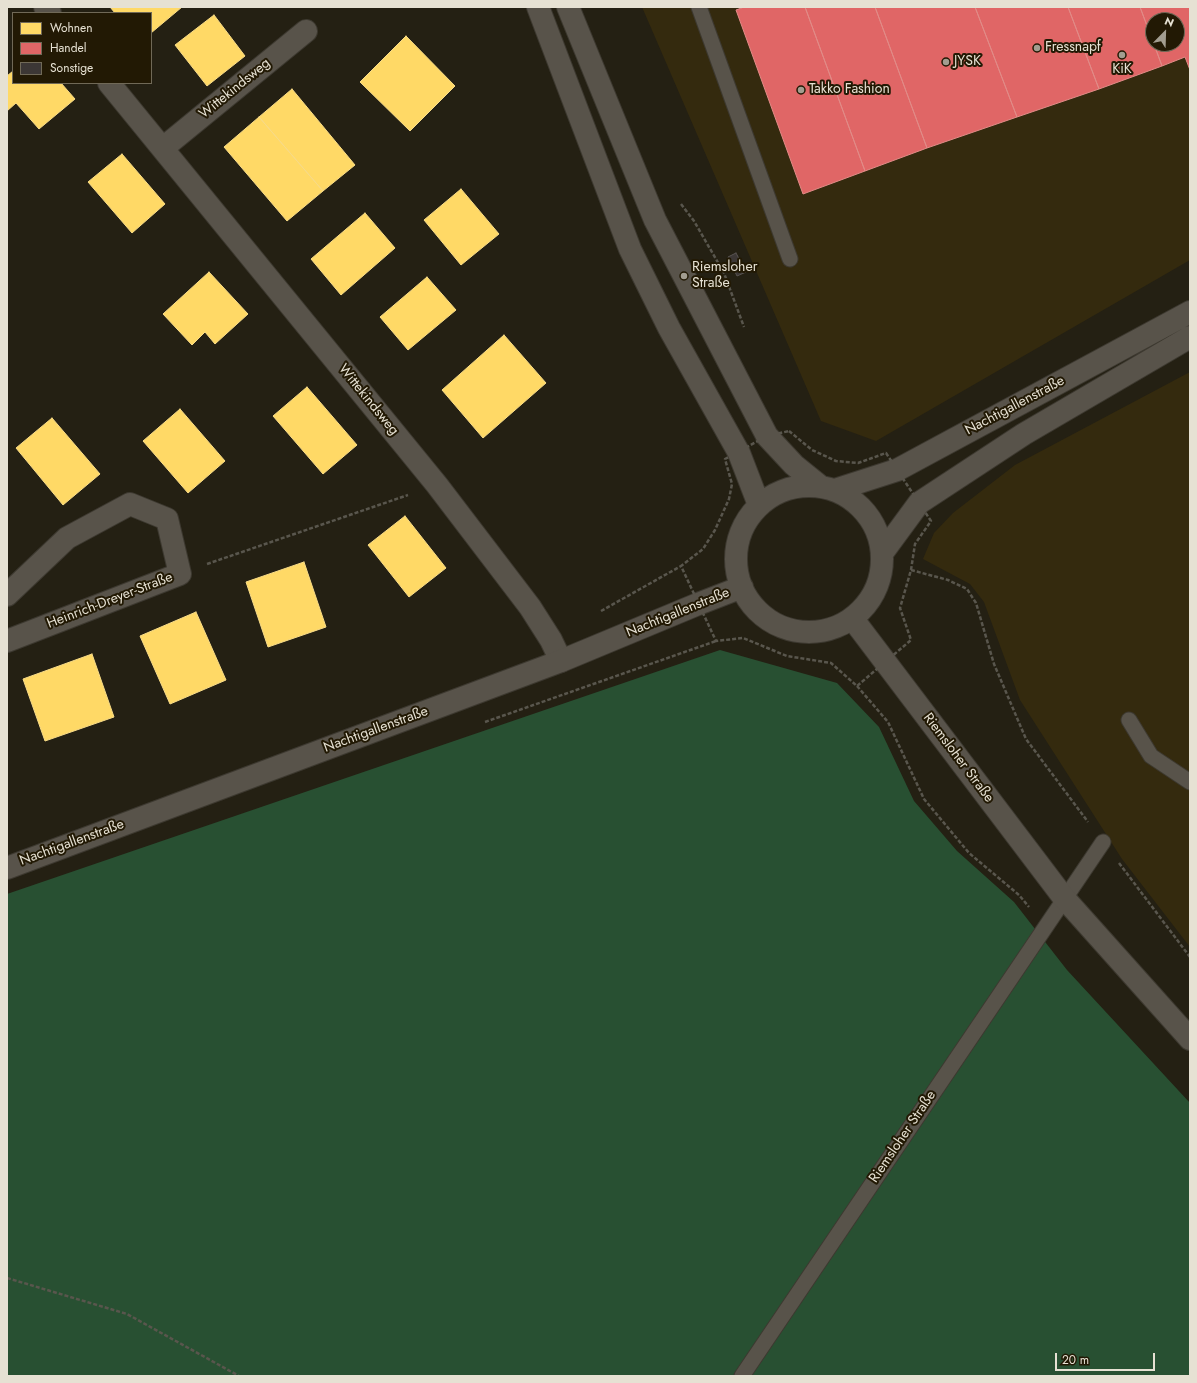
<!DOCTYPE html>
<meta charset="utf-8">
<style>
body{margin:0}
#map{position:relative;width:1197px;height:1383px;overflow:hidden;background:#242013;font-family:Jost,sans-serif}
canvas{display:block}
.frame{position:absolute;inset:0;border:8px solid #e6e1d3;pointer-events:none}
.legend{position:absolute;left:12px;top:12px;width:140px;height:72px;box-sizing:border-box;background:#221904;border:1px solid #706957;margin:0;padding:5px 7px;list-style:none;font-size:12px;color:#e6e1d3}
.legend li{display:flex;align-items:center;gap:8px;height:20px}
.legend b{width:20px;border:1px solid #706957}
.north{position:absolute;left:1145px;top:12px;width:40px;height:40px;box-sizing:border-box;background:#221904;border:1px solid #706957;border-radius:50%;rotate:23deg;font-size:11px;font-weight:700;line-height:16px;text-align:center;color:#e6e1d3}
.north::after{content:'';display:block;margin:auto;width:14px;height:18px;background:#a29d90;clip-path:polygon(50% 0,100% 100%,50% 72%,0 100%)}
.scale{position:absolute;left:1055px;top:1353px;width:100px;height:18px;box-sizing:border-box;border:2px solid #e6e1d3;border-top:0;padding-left:5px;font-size:12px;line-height:14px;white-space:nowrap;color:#e6e1d3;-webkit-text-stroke:3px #221904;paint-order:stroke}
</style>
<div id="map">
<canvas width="1197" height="1383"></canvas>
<div class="frame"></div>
<ul class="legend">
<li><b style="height:11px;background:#ffd966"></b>Wohnen</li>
<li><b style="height:11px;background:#e06666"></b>Handel</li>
<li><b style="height:11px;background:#3c3735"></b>Sonstige</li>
</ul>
<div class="north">N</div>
<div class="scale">20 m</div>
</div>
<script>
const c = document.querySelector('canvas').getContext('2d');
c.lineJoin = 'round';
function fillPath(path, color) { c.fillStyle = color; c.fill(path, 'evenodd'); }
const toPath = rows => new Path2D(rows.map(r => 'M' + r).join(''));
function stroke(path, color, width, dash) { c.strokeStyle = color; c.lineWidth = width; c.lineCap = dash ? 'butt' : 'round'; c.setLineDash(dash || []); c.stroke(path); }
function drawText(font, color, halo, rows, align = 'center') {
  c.font = font + ' Jost,sans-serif'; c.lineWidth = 4; c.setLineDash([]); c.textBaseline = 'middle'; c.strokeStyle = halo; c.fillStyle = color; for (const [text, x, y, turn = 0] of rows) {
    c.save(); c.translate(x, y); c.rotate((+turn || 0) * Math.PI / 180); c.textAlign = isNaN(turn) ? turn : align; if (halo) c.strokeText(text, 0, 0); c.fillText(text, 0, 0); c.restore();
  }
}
const built = toPath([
 [642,7,1190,7,1190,260,876,441,821,421],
 [1153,20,1177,20,1177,44,1153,44],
 [1190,372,1190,947,1122,859,1020,700,984,602,970,584,923,559,934,533,953,513,1015,465]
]);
const green = toPath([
 [720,650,837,683,879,727,914,801,957,851,1014,902,1067,970,1190,1103,1190,1376,7,1376,7,894]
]);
const homes = toPath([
 [110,7,182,7,151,33,151,13,115,13,110,7],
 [214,15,245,56,207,86,175,45,214,15],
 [406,36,455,86,410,131,360,82,406,36],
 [13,71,13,83,61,83,75,99,39,129,16,103,7,111,7,76,13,71],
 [292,89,355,165,323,191,259,117,292,89],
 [259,117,323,191,287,221,224,147,259,117],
 [122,154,165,204,132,233,88,182,122,154],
 [461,189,499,234,461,265,424,220,461,189],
 [365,213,395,248,341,295,311,259,365,213],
 [209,272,248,314,215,344,205,332,192,345,163,314,209,272],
 [427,277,456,310,408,350,380,317,427,277],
 [504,335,546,383,483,438,442,390,504,335],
 [307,387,357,445,323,474,273,416,307,387],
 [180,409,225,461,188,493,143,441,180,409],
 [52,418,100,474,63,505,16,448,52,418],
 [405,516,446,568,409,597,368,545,405,516],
 [304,562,326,627,268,647,246,582,304,562],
 [196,612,226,680,170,704,140,636,196,612],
 [92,654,114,717,45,741,23,679,92,654]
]);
const shops = toPath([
 [744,7,805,7,865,171,803,194,736,10,744,7],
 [805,7,875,7,927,148,865,171,805,7],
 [875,7,975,7,1017,117,927,148,875,7],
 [975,7,1068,7,1099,89,1017,117,975,7],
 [1068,7,1140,7,1162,66,1099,89,1068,7],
 [1140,7,1190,7,1190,70,1185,57,1162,66,1154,44,1177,44,1177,20,1153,20,1153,42,1140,7]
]);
const building = toPath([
 [736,253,746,272,737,276,728,257,736,253]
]);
const path = toPath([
 [681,204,694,221,724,273,744,327],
 [789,431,812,450,836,461,858,463,886,453,931,521,915,544,911,570,900,608,911,640,857,686,831,663,787,656,743,638,716,641,681,566,703,549,715,530,729,499,732,484,725,459,767,436,789,431],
 [207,564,408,495],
 [911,570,948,580,967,589,976,603,994,664,1026,739,1088,822],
 [601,611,681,566],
 [857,686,888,722,924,799,969,853,1019,895,1029,907],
 [485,722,716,641],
 [1119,863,1190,957],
 [7,1278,127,1314,239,1376]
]);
const lane = toPath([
 [699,7,790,259],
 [1129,720,1151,756,1190,782],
 [742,1376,1103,842]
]);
const street = toPath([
 [45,7,50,13],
 [109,83,437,485,530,607,551,640,561,661],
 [163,148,306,31],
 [7,595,67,538,130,504,167,519,180,574,7,641]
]);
const secondary = toPath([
 [538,7,630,249,669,328,739,453,759,505],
 [568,7,655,220,767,436,794,465,820,486],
 '736 559a73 73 0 1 1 146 0a73 73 0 1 1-146 0Z',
 [835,490,897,470,1190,312],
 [883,552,919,503,1024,434,1190,337],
 [852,618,1064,898,1190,1039],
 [7,868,561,661,698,604,742,587]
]);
const markers = [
 [1037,48,4,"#a29d90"],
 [1122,55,4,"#a29d90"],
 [946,62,4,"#a29d90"],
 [801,90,4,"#a29d90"],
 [684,276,4,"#a29d90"]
];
const poiNames = [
 ["Fressnapf",1045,48],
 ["JYSK",954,62],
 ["KiK",1122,70,"center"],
 ["Takko Fashion",809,90],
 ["Riemsloher",692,268],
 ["Straße",692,284]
];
const streetNames = [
 ["Wittekindsweg",235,89,-39],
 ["Wittekindsweg",368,400,51],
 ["Nachtigallenstraße",1015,406,-28],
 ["Heinrich-Dreyer-Straße",110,601,-21],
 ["Nachtigallenstraße",678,613,-22],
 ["Nachtigallenstraße",376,730,-20],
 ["Riemsloher Straße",958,758,53],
 ["Nachtigallenstraße",72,843,-20],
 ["Riemsloher Straße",903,1137,-56]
];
fillPath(built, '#342a0e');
fillPath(green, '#285032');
fillPath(homes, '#ffd966');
stroke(homes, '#f8db87', 1);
fillPath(shops, '#e06666');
stroke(shops, '#e28b87', 1);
fillPath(building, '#3c3735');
stroke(building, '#595452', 1);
stroke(lane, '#3d3930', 17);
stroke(street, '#3d3930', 24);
stroke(secondary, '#3d3930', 24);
stroke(path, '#59564d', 2.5, [4, 2]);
stroke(lane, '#58534a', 15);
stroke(street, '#58534a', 22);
stroke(secondary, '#58534a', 22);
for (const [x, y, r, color] of markers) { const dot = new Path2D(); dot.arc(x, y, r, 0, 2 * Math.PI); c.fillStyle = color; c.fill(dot); stroke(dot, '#221904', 1.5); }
drawText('14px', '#e6e1d3', '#221904', poiNames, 'left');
drawText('14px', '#e6e1d3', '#221904', streetNames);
</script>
